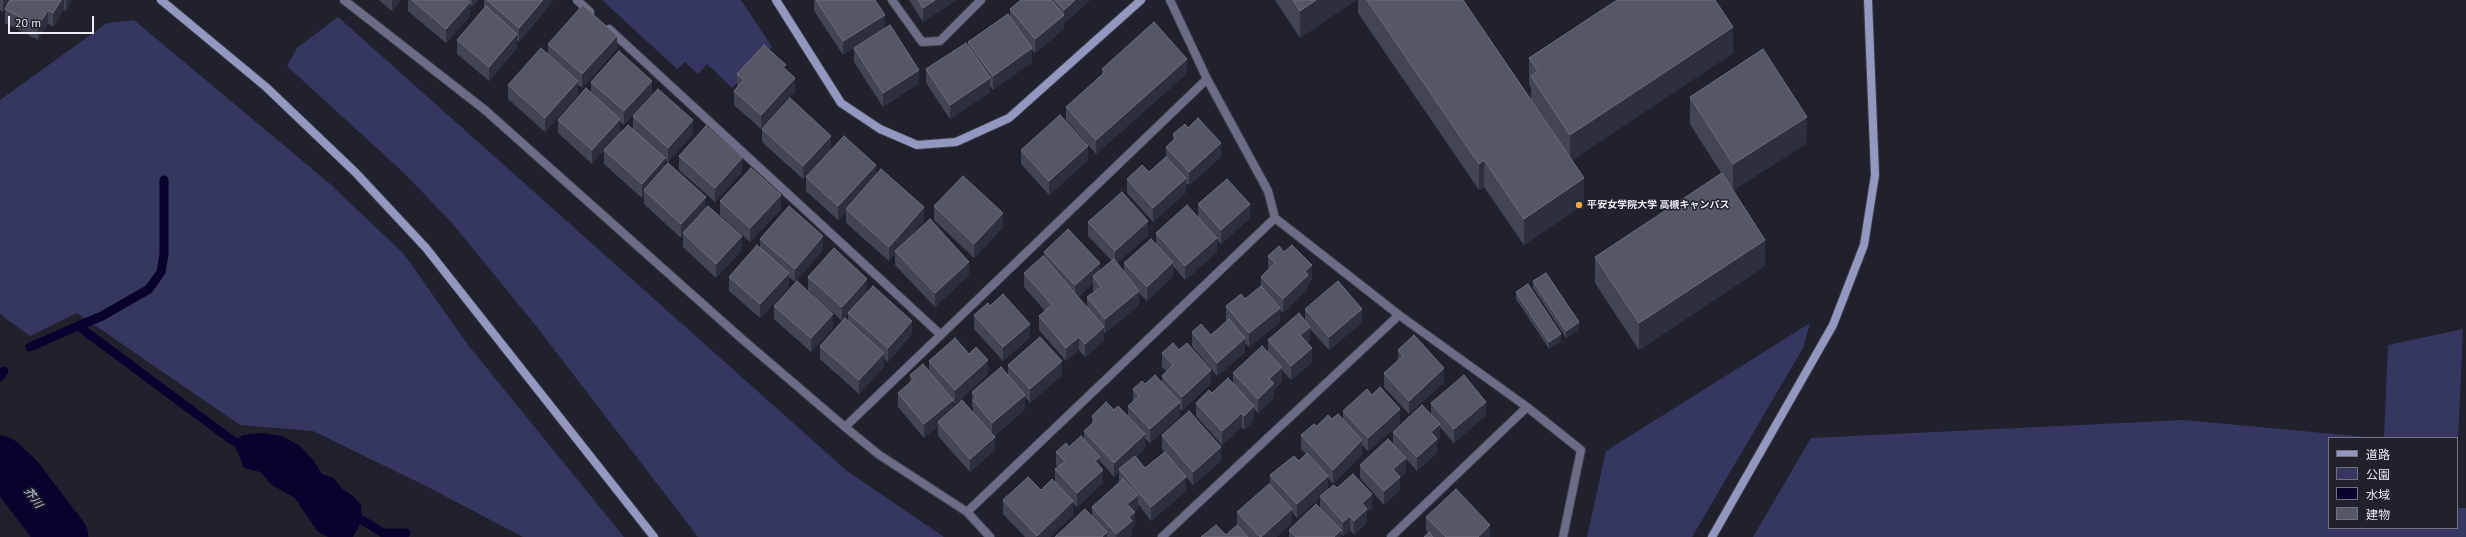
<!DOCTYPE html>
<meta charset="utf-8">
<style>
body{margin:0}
#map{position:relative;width:2466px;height:537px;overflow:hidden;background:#20212d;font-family:"PT Sans","Noto Sans JP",sans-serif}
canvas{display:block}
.legend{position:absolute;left:2328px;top:437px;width:130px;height:92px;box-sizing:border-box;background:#20212d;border:1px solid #71727d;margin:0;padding:5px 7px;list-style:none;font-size:12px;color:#eaebf4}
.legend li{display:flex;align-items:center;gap:8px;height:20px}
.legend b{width:20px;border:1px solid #71727d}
.scale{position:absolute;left:8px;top:16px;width:86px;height:18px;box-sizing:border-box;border:2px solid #eaebf4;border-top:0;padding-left:5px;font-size:12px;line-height:14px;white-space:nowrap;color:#eaebf4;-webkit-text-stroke:3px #20212d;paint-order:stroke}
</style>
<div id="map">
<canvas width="2466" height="537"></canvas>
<ul class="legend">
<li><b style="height:5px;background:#9498c0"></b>道路</li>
<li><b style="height:11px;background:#353761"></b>公園</li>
<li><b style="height:11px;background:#09022e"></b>水域</li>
<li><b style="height:11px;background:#555764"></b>建物</li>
</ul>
<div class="scale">20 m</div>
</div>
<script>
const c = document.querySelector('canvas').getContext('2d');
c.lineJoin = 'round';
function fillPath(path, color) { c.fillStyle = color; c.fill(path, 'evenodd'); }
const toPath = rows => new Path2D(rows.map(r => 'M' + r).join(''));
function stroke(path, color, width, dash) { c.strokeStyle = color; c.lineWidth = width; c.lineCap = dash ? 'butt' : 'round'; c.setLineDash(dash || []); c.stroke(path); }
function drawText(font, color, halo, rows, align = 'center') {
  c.font = font + ' "PT Sans","Noto Sans JP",sans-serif'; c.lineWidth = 3; c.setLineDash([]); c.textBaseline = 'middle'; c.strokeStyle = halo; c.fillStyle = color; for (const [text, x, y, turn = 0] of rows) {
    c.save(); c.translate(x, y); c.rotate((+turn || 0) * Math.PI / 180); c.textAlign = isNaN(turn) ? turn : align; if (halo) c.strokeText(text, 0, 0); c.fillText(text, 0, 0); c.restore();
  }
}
const green = toPath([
 [602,0,741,0,772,47,732,88,707,64,698,74,685,62,677,69],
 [338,17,847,471,944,537,698,537,533,322,451,222,404,173,287,66,297,48],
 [134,20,330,184,404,254,468,345,624,537,523,537,426,486,313,431,240,425,77,313,30,336,5,318,0,313,0,100,107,23],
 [1810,323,1803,348,1692,537,1587,537,1606,451],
 [2463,329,2457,464,2457,438,2384,438,2388,345],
 [2184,420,2377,438,2329,438,2329,528,2457,528,2457,508,2466,508,2466,537,1753,537,1811,438]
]);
const water = toPath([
 [261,433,282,436,300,446,314,461,322,474,334,478,342,489,352,495,361,505,362,520,353,537,328,537,317,531,295,498,272,485,260,472,244,468,233,441,243,435]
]);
const stream = toPath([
 [78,326,102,316,149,289,161,272,164,254,164,180],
 [30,347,78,326,233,441],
 [0,377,4,371],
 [362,520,383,533,406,533]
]);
const river = toPath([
 [0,461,18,478,63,537]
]);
const street = toPath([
 [344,0,485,110,742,339,845,427,878,454,967,512,990,537],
 [577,0,590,12],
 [892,0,922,42,940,41,981,0],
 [1170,0,1207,79,1268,191,1275,218,1399,315,1527,407,1581,450,1563,537],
 [609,29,941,335],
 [845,427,1207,79],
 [967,512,1275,218],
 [1162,537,1399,315],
 [1391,537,1527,407]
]);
const secondary = toPath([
 [161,0,266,87,356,173,426,248,654,537],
 [776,0,841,103,880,129,917,145,956,142,1009,118,1141,0],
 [1712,537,1833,325,1864,245,1875,175,1868,0]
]);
const wall = toPath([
 [0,0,72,0,66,11,64,9,53,27,48,23,38,40,5,23,5,9,3,12,0,10],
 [379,0,401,0,392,11],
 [408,0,478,0,472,7,470,5,470,16,446,43,408,11],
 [484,0,553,0,553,1,519,42,517,40,517,48,489,81,457,54,457,40,484,8],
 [814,0,875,0,885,28,919,83,883,107,854,62,854,48,843,55,814,11],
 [909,0,956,0,923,22],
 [1021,0,1090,0,1064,23,1064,29,1035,53,1032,50,1032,62,993,90,990,86,990,92,950,119,926,83,926,69,968,46,968,42,1010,17,1010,9],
 [1275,0,1356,0,1300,38],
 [1358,0,1463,0,1531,99,1531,87,1529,85,1529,58,1733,53,1572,160,1584,204,1524,245,1484,187,1479,190,1358,13],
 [548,44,617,49,582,88,578,85,578,95,545,132,508,99,508,85,548,53],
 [1102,69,1187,73,1096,154,1066,120,1066,107,1102,75],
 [786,70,795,92,761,129,734,105,734,91,737,87,737,74],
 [591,82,652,94,624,125,620,122,620,132,633,130,633,116,693,134,668,162,665,159,665,167,706,208,742,250,716,278,683,247,683,236,681,238,644,204,644,196,642,198,604,164,604,150,592,164,558,133,558,120,591,93],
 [1690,97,1807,143,1733,190,1765,266,1639,350,1595,283,1595,257,1725,179,1690,124],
 [1188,128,1221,157,1189,185,1186,183,1186,192,1153,222,1127,193,1127,179,1149,172,1166,157,1166,147,1173,140,1173,134],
 [762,129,831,149,803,179,762,142],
 [1021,150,1088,160,1049,195,1021,164],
 [679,156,742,172,715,202,679,170],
 [876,175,924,221,908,239,969,275,935,307,895,265,895,254,889,261,846,223,846,212,838,220,806,191,806,177],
 [720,201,781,209,750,242,720,215],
 [1198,204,1250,218,1221,244,1217,240,1217,252,1185,280,1173,266,1173,276,1147,301,1139,293,1139,305,1105,333,1104,332,1104,341,1085,357,1079,350,1066,361,1039,330,1039,316,1045,311,1024,287,1024,273,1044,258,1044,252,1100,271,1112,261,1088,236,1088,222,1148,235,1117,263,1124,272,1124,263,1156,243,1156,233,1198,216],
 [1093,283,1093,290,1094,292,1087,297,1087,308,1078,297],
 [934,206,1003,227,974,258,934,220],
 [760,239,823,250,795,282,789,277,789,287,760,318,729,291,729,277,760,247],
 [1268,256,1312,279,1308,283,1308,288,1283,313,1280,310,1280,322,1249,347,1245,343,1245,352,1217,376,1192,346,1192,332,1211,335,1227,321,1226,319,1226,306,1245,299,1261,287,1261,277,1268,270],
 [808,277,867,291,912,334,888,362,884,358,884,367,859,394,820,359,820,346,848,322,848,314,842,321,808,290],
 [1533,281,1579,330,1566,338,1533,288],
 [1516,292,1561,341,1549,349,1516,299],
 [774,306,833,328,811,352,774,319],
 [990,306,1030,337,1003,361,974,329,974,315],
 [1305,309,1362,323,1329,350,1310,329,1310,340,1307,343,1312,362,1291,380,1282,370,1282,381,1274,389,1274,397,1258,413,1254,409,1254,420,1244,430,1242,427,1222,445,1196,416,1196,403,1233,383,1233,373,1268,352,1268,340,1305,320],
 [1398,350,1444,382,1409,414,1384,387,1384,373,1398,361],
 [1162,353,1211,383,1182,411,1180,409,1180,416,1150,443,1145,438,1145,448,1136,457,1145,468,1164,452,1162,449,1162,435,1221,461,1193,485,1186,477,1186,491,1151,521,1138,504,1138,509,1134,511,1135,526,1132,528,1132,535,1129,537,1055,537,1092,517,1092,507,1119,483,1119,472,1114,477,1100,461,1100,466,1103,483,1077,507,1073,503,1073,515,1050,537,1025,537,1003,514,1003,500,1041,490,1055,482,1055,469,1058,467,1056,465,1056,452,1084,440,1084,431,1092,424,1092,416,1114,410,1128,416,1128,406,1133,402,1133,389,1145,384,1162,383,1162,376,1167,372,1162,367],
 [969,354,988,374,955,404,953,402,953,408,973,412,973,407,972,406,972,392,1008,375,1008,365,1062,375,1030,403,1025,397,1025,409,994,436,995,450,970,472,938,436,938,426,924,438,898,407,898,393,910,383,910,375,929,371,929,361],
 [1372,395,1400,423,1368,451,1362,445,1362,454,1333,484,1328,478,1328,490,1297,518,1292,512,1292,522,1276,537,1201,537,1226,535,1237,525,1237,512,1270,485,1270,475,1299,461,1306,454,1301,449,1301,435,1317,426,1332,419,1343,420,1343,411],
 [1431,403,1486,415,1454,443,1440,427,1440,438,1437,441,1437,453,1417,471,1406,459,1406,472,1400,478,1400,490,1384,505,1360,478,1360,465,1393,444,1393,432,1431,414],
 [1337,488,1372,508,1367,512,1367,522,1354,535,1350,530,1343,536,1341,534,1341,537,1289,537,1289,530,1320,509,1320,496],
 [1426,517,1490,537,1424,537,1429,533,1426,530]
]);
const shadedWall = toPath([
 [3,0,11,0,3,12],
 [61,0,64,0,64,9,53,27,53,13],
 [66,0,72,0,66,11],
 [392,0,401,0,392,11],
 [472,0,478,0,472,7],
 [543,0,553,0,553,1,519,42,519,28],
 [935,0,956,0,923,22,923,8],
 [1075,0,1090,0,1064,23,1064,29,1035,53,1035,39,1064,16,1064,10],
 [1316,0,1356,0,1300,38,1300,11],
 [470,2,470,16,446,43,446,29],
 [48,10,48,23,38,40,38,26],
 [885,15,885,28,843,55,843,41],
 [1733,27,1733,53,1570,162,1570,135],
 [517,34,517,48,489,81,489,67],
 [617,36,617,49,582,88,582,74],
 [1032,48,1032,62,993,90,993,76],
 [1187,59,1187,73,1096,154,1096,140],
 [919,70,919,83,883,107,883,93],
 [795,78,795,92,761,129,761,115],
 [990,78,990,92,950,119,950,105],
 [578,81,578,95,545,132,545,118],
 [652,81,652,94,624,125,624,111],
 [1807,117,1807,143,1733,191,1733,164],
 [620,119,620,132,592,164,592,150],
 [693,120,693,134,668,162,668,148],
 [831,136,831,149,803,179,803,166],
 [1221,143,1221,157,1189,185,1189,172],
 [1088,146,1088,160,1049,195,1049,181],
 [665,158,665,172,644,190,644,196,642,198,642,184],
 [742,158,742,172,715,202,715,188],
 [1484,160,1484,187,1479,190,1479,164],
 [876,165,876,179,846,209,846,212,838,220,838,206],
 [1186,178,1186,192,1153,222,1153,208],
 [1584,178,1584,204,1524,245,1524,219],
 [781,195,781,209,750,242,750,228],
 [706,197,706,211,683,233,683,236,681,238,681,224],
 [1250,204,1250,218,1221,244,1221,230],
 [924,207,924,221,897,252,895,251,895,254,889,261,889,247],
 [1003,213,1003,227,974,258,974,244],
 [1148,221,1148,235,1115,265,1115,251],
 [742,236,742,250,716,278,716,264],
 [823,236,823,250,795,282,795,269],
 [1217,238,1217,252,1185,280,1185,266],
 [1765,240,1765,266,1639,350,1639,323],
 [969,262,969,275,935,307,935,293],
 [1173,262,1173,276,1147,301,1147,287],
 [1100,263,1100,277,1093,276,1093,283,1075,299,1075,285],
 [1312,265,1312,279,1308,283,1308,288,1283,313,1283,299,1305,271],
 [789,273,789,287,760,318,760,304],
 [867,279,867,293,848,313,848,314,842,321,842,307],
 [1139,291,1139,305,1105,333,1105,319],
 [1280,308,1280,322,1249,347,1249,333],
 [1362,309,1362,323,1329,350,1329,337],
 [833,314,833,328,811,352,811,338],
 [912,321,912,334,888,362,888,348],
 [1579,322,1579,330,1566,338,1566,331],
 [1030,324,1030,337,1003,361,1003,347],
 [1104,327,1104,341,1085,357,1085,344],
 [1310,327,1310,340,1300,348,1300,335],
 [1561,334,1561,341,1549,349,1549,342],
 [1079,337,1079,350,1066,361,1066,348],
 [1245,338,1245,352,1217,376,1217,363],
 [1312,348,1312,362,1291,380,1291,366],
 [884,353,884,367,859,394,859,380],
 [988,360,988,374,955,404,955,390],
 [1062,361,1062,375,1030,403,1030,389],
 [1282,367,1282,381,1274,389,1274,397,1258,413,1258,399,1269,379],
 [1444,368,1444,382,1409,414,1409,401],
 [1211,370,1211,383,1182,411,1182,397],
 [1025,395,1025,409,992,437,992,423],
 [953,400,953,413,938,422,938,426,924,438,924,424],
 [1180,402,1180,416,1150,443,1150,429],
 [1486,402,1486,415,1454,443,1454,429],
 [1254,406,1254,420,1244,430,1244,416],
 [1400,409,1400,423,1368,451,1368,438],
 [1242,413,1242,427,1222,445,1222,431],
 [1440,424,1440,438,1437,441,1437,453,1417,471,1417,457,1431,432],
 [1145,434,1145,448,1120,471,1119,469,1119,472,1114,477,1114,463],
 [995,437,995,450,970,472,970,459],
 [1362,440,1362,454,1333,484,1333,470],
 [1221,447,1221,461,1193,485,1193,472],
 [1100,457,1100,471,1095,461],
 [1406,458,1406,472,1400,478,1400,490,1384,505,1384,491,1393,469],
 [1103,470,1103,483,1077,507,1077,493],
 [1328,476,1328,490,1297,518,1297,504],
 [1186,477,1186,491,1151,521,1151,507],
 [1372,494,1372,508,1367,512,1367,522,1354,535,1354,521,1362,503],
 [1138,495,1138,509,1127,517,1127,504],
 [1073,501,1073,515,1050,537,1037,537,1037,536],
 [1292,509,1292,522,1276,537,1261,537],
 [1135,512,1135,526,1132,528,1132,535,1129,537,1116,537,1116,534,1129,517],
 [1350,516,1350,530,1343,536,1343,522],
 [1490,525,1490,537,1478,537],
 [1341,530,1341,537,1334,537],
 [1107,532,1107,537,1102,537]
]);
const building = toPath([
 [10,0,61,0,53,13,48,10,38,26,5,9,10,0],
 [412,0,467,0,470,2,446,29,412,0],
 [487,0,543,0,519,28,487,0],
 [816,0,875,0,885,15,843,41,816,0],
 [918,0,935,0,923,8,918,0],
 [1021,0,1051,0,1064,15,1035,39,1010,9,1021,0],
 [1055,0,1075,0,1064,10,1055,0],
 [1293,0,1316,0,1300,11,1293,0],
 [1367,0,1463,0,1584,178,1524,219,1484,160,1479,164,1367,0],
 [1617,0,1715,0,1733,27,1570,135,1531,76,1538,71,1529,58,1617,0],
 [583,5,617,36,582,74,548,44,583,5],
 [486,6,517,34,489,67,457,40,486,6],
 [1008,14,1032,48,993,76,968,42,1008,14],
 [1154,22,1187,59,1096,140,1066,107,1105,72,1102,69,1154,22],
 [890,25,919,70,883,93,854,48,890,25],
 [966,43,990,78,950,105,926,69,966,43],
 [764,45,786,65,783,67,795,78,761,115,734,91,744,80,737,74,764,45],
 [541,48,578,81,545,118,508,85,541,48],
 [1763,49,1807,117,1733,164,1690,97,1763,49],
 [619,51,652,81,624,111,591,82,619,51],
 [586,88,620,119,592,150,558,120,586,88],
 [658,89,693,120,668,148,633,116,658,89],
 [790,98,831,136,803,166,762,129,790,98],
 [1060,115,1088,146,1049,181,1021,150,1060,115],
 [1198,118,1221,143,1189,172,1166,147,1176,138,1173,134,1185,124,1188,128,1198,118],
 [628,125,665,158,642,184,604,150,628,125],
 [706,126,742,158,715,188,679,156,706,126],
 [844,136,876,165,838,206,806,177,844,136],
 [1166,157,1186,178,1153,208,1127,179,1142,165,1149,172,1166,157],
 [668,163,706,197,681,224,644,190,668,163],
 [751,168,781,195,750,228,720,201,751,168],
 [881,169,924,207,889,247,846,209,881,169],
 [1722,173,1765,240,1639,323,1595,257,1722,173],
 [963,176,1003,213,974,244,934,206,963,176],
 [1227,179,1250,204,1221,230,1198,204,1227,179],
 [1122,192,1148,221,1115,251,1088,222,1122,192],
 [1187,205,1217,238,1185,266,1156,233,1187,205],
 [708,206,742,236,716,264,683,233,708,206],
 [789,206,823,236,795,269,760,239,789,206],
 [930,219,969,262,935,293,895,251,930,219],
 [1068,229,1100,263,1075,285,1044,252,1068,229],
 [1151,239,1173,262,1147,287,1124,263,1151,239],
 [757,245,789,273,760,304,729,277,757,245],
 [1292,245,1312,265,1305,271,1308,275,1283,299,1261,277,1275,263,1268,256,1279,246,1284,252,1292,245],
 [834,248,867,279,842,307,808,277,834,248],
 [1043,256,1104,327,1085,344,1079,337,1066,348,1039,316,1052,305,1024,273,1043,256],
 [1114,259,1139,291,1105,319,1087,297,1101,287,1093,276,1114,259],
 [1546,273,1579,322,1566,331,1533,281,1546,273],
 [797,281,833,314,811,338,774,306,797,281],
 [1338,281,1362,309,1329,337,1305,309,1338,281],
 [1528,284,1561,334,1549,342,1516,292,1528,284],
 [873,286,912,321,888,348,848,313,873,286],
 [1261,286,1280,308,1249,333,1226,306,1241,294,1245,299,1261,286],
 [1003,294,1030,324,1003,347,974,315,988,303,990,306,1003,294],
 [1299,313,1310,327,1300,335,1312,348,1291,366,1268,340,1299,313],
 [845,318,884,353,859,380,820,346,845,318],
 [1229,319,1245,338,1217,363,1192,332,1201,324,1211,335,1229,319],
 [1414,335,1444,368,1409,401,1384,373,1403,356,1398,350,1414,335],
 [1040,337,1062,361,1030,389,1008,365,1040,337],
 [955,338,969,354,976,347,988,360,955,390,929,361,955,338],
 [1173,343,1179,350,1187,343,1211,370,1182,397,1162,376,1173,365,1162,353,1173,343],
 [1262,346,1282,367,1269,379,1274,383,1258,399,1233,373,1262,346],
 [923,364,953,400,924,424,898,393,914,379,910,375,923,364],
 [1001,367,1025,395,992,423,973,400,976,397,972,392,1001,367],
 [1155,375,1180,402,1150,429,1128,406,1139,396,1133,389,1142,381,1145,384,1155,375],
 [1464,375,1486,402,1454,429,1431,403,1464,375],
 [1228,378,1254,406,1244,416,1242,413,1222,431,1196,403,1209,390,1212,393,1228,378],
 [1380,387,1400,409,1368,438,1343,411,1367,389,1372,395,1380,387],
 [962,400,995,437,970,459,938,422,962,400],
 [1106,402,1114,410,1118,406,1145,434,1114,463,1084,431,1095,421,1092,416,1106,402],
 [1422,405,1440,424,1431,432,1437,439,1417,457,1393,432,1422,405],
 [1189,411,1221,447,1193,472,1162,435,1189,411],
 [1338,414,1362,440,1333,470,1301,435,1314,424,1317,426,1328,415,1332,419,1338,414],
 [1081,436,1100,457,1095,461,1103,470,1077,493,1055,469,1065,461,1056,452,1066,443,1069,447,1081,436],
 [1388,439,1406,458,1393,469,1400,477,1384,491,1360,465,1388,439],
 [1165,452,1186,477,1151,507,1119,469,1135,456,1145,468,1165,452],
 [1307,453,1328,476,1297,504,1270,475,1294,456,1299,461,1307,453],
 [1353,474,1372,494,1362,503,1367,509,1354,521,1350,516,1343,522,1320,496,1334,485,1337,488,1353,474],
 [1028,477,1041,490,1052,479,1073,501,1037,536,1003,500,1028,477],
 [1123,479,1138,495,1127,504,1135,512,1129,517,1132,521,1116,534,1092,507,1123,479],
 [1269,484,1292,509,1261,537,1260,537,1237,512,1269,484],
 [1456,489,1490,525,1478,537,1446,537,1426,517,1456,489],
 [1316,504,1341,530,1334,537,1296,537,1289,530,1316,504],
 [1085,509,1107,532,1102,537,1055,537,1085,509],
 [1216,525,1226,535,1237,525,1248,537,1201,537,1216,525],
 [1429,532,1433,537,1424,537,1429,532]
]);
const markers = [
 [1579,205,4,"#f1a640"]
];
const poiNames = [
 ["平安女学院大学 高槻キャンパス",1587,205]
];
const waterNames = [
 ["芥川",33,498,53]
];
fillPath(green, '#353761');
fillPath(water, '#09022e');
stroke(stream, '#09022e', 9);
stroke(river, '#09022e', 51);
stroke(street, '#3c3d49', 10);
stroke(secondary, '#3c3d49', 10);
stroke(street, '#6b6d86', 8);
stroke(secondary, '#9498c0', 8);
fillPath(wall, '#444552');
fillPath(shadedWall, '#2e2f3c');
fillPath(building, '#555764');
stroke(building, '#6d6e7a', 1);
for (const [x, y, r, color] of markers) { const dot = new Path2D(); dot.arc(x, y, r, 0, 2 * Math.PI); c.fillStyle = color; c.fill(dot); stroke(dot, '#20212d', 1.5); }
drawText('bold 10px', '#eaebf4', '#20212d', poiNames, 'left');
drawText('italic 11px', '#ced2f3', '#20212d', waterNames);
</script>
